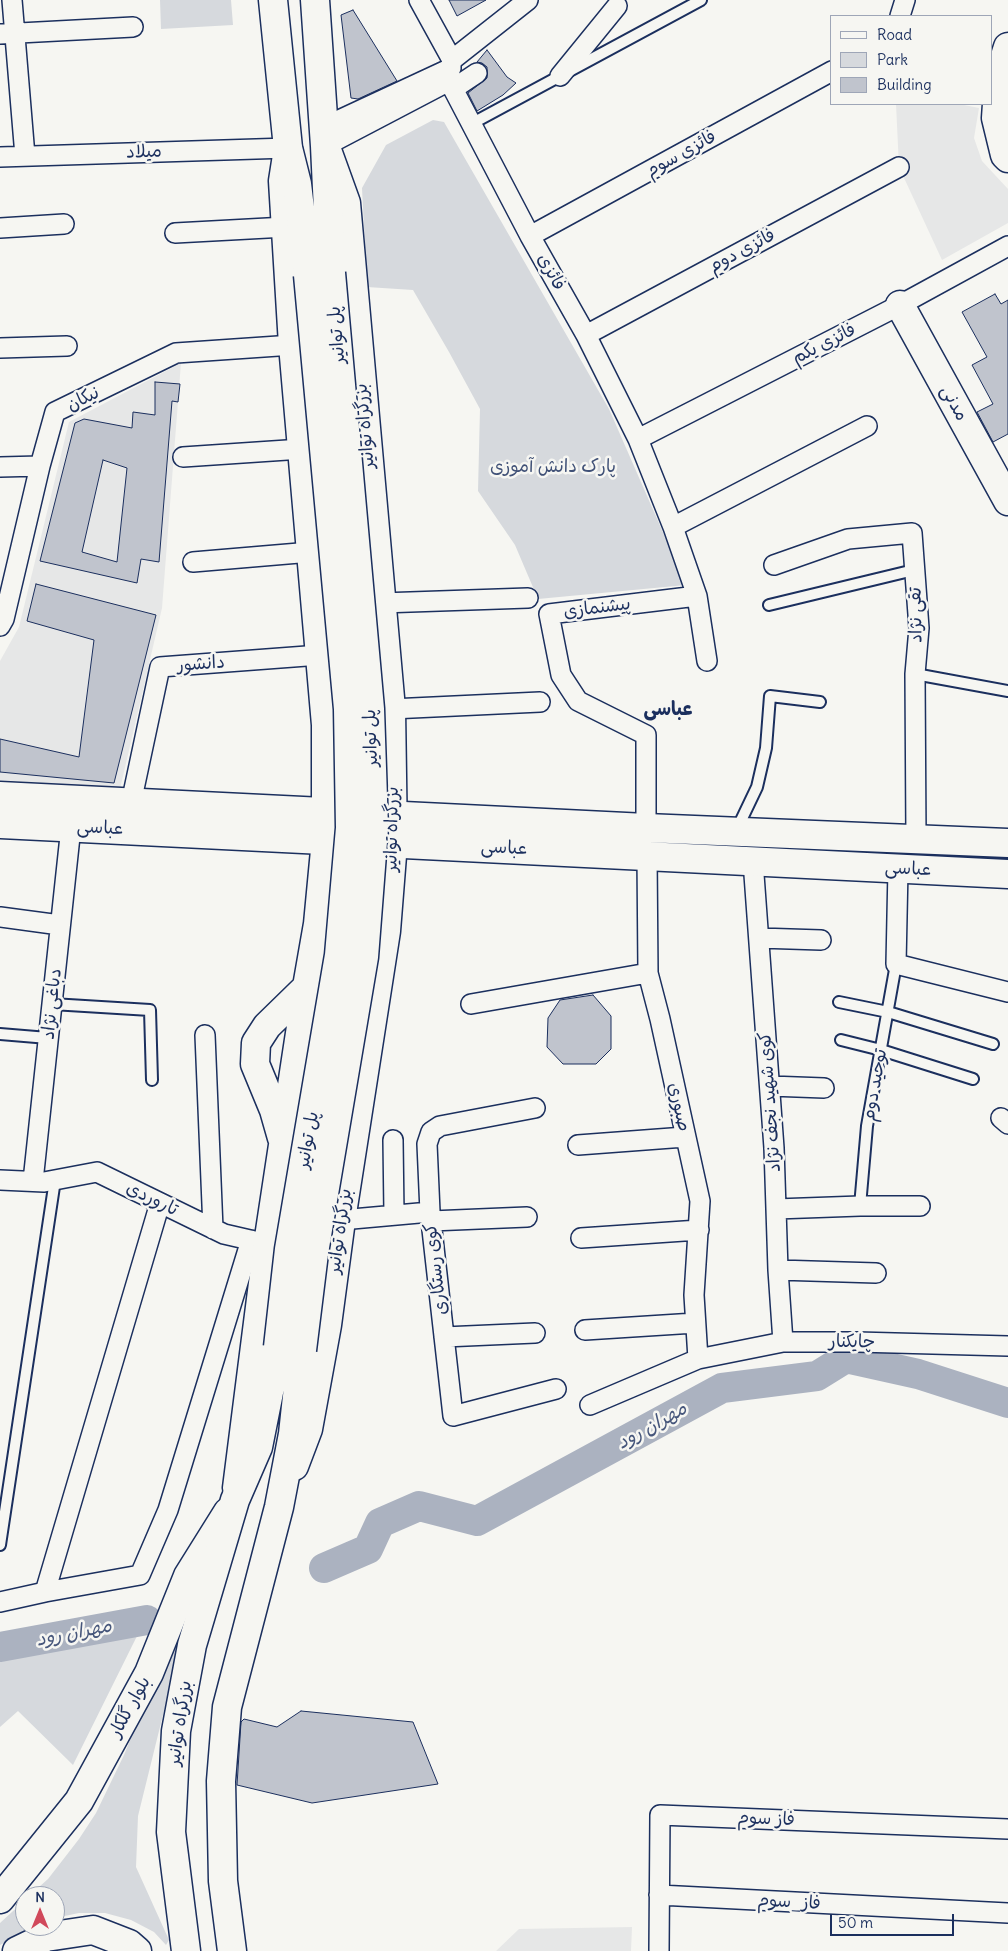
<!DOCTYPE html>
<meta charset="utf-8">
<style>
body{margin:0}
#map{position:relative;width:1008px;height:1951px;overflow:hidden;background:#f6f6f2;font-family:Delius,sans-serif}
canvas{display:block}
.legend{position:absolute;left:830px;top:15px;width:162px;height:90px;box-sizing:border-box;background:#f6f6f2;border:1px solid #9ea6b7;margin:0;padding:6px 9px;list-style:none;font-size:15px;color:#1b2f5e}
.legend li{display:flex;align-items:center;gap:10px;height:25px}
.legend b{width:25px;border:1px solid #9ea6b7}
.north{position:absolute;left:15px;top:1886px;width:50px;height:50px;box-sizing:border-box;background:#f6f6f2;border:1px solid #9ea6b7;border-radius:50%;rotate:0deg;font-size:14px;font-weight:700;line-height:20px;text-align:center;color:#1b2f5e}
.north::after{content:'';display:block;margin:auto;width:18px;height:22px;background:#d1495b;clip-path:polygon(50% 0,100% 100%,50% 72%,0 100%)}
.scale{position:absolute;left:830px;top:1914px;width:124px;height:22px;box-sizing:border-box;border:2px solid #1b2f5e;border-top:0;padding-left:6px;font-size:15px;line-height:18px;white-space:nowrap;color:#1b2f5e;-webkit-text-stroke:4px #f6f6f2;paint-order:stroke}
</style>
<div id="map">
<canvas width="1008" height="1951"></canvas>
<ul class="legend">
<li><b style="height:6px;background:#f6f6f2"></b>Road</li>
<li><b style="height:14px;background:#d6d9dd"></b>Park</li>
<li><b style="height:14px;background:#c0c4cd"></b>Building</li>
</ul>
<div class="north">N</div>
<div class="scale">50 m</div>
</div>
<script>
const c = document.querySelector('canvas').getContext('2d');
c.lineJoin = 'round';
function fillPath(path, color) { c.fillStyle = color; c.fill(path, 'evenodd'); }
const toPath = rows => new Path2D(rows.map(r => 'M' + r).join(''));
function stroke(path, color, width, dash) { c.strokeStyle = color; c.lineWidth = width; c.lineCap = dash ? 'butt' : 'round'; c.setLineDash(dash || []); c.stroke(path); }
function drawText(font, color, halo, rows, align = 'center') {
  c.font = font + ' Delius,"Playpen Sans Arabic",sans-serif'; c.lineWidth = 5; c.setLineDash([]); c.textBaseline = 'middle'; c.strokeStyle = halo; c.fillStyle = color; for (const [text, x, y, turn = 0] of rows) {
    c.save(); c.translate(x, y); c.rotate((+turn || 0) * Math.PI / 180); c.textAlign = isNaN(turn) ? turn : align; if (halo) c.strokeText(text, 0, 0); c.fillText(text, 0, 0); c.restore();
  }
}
const built = toPath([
 [896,104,959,104,979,108,974,138,982,161,1008,189,1008,223,942,260,899,167],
 [181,363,162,608,120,789,0,780,0,661,19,627,69,422],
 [632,1927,631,1951,496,1951,519,1929]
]);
const green = toPath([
 [160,0,231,0,233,25,161,29],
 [433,120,444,122,609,409,686,585,538,599,515,545,478,491,480,409,449,352,413,290,367,287,362,188,386,145],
 [197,1577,138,1816,136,1867,169,1940,166,1945,154,1932,131,1920,105,1913,79,1913,55,1918,55,1896,29,1896,48,1879,79,1839,96,1813,124,1755],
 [139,1632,73,1765,18,1711,0,1727,0,1659],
 [25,1900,25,1926,35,1926,0,1945,0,1923]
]);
const river = toPath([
 [324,1568,368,1549,380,1523,419,1506,477,1521,722,1388,817,1376,846,1358,918,1374,1008,1403],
 [0,1647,147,1620]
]);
const building = toPath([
 [449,0,486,0,457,16,449,0],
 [353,10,397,81,358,99,351,98,341,15,353,10],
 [487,50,507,77,516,83,503,95,477,111,468,93,487,78,487,67,482,63,477,62,487,50],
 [995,294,1001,304,1008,300,1008,434,993,442,977,412,993,404,972,365,987,357,962,312,995,294],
 [155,382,180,384,178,402,172,401,159,562,141,559,137,583,40,561,75,423,84,419,132,428,133,412,155,415,155,382],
 [103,460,127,468,117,562,82,552,103,460],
 [36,584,156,615,114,783,0,772,0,739,79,757,94,640,27,621,36,584],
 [593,995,611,1016,611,1049,596,1064,563,1064,547,1047,548,1018,560,1000,593,995],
 [301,1711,413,1722,438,1784,312,1803,237,1785,241,1722,244,1719,277,1727,301,1711]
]);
const lane = toPath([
 [471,124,701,0],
 [769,605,914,570],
 [915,674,1008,691],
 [736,831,757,787,766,748,770,696,820,702],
 [839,1002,888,1012,993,1044],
 [52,1004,150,1010,152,1080],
 [0,1034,48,1038],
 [841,1040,881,1050,973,1079],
 [860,1206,867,1126,896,964],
 [0,1545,55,1180]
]);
const street = toPath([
 [12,0,25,156],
 [419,0,452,60,450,71],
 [900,16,905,0],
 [0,34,133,27],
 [452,60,528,0],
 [560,76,617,6],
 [453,89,477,73],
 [324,127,451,68],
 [325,146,449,81,530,236,586,335,638,439,673,527,697,596,707,661],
 [0,157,288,148],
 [0,228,64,224],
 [175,233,286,227],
 [530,236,832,71],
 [586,335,899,167],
 [0,348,67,346],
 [638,439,900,305,1008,246],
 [183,457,302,449],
 [0,467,40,466],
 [673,527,867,426],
 [193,562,311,552],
 [774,565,848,539,912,533,919,628,915,674,916,839],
 [381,603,528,598],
 [0,626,4,619,40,466,55,412,176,353,293,345],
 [391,709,540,702],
 [131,803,160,667,320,655],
 [646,828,646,735,578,701,561,675,549,614,697,596],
 [647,855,648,973,660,1019,700,1201,694,1295,698,1359],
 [753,861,774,1148,778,1270,783,1342],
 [898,869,896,964,1008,992],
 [0,917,60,925],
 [759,938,821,940],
 [471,1004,648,973],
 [205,1035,213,1229],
 [770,1086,824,1088],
 [535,1108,440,1126,431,1132,427,1144,430,1212,453,1416,556,1389],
 [1001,1118,1008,1124],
 [393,1140,394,1214],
 [578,1145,685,1137],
 [0,1180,44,1182,97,1172,224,1234,263,1243],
 [33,1181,71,827],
 [160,1203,45,1592,140,1575,168,1510,251,1240],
 [776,1209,860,1206,920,1206],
 [341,1220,430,1212],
 [431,1221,527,1217],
 [581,1238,699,1230],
 [778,1270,876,1273],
 [585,1330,695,1323],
 [444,1337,535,1333],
 [590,1405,698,1359,783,1342,857,1342,1008,1346],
 [0,1602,45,1592],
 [659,1895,1008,1913],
 [659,1951,660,1815,1008,1829]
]);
const secondary = toPath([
 [1008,47,999,75,996,118,1005,155,1008,158],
 [900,305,1008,501],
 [282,1138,274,1110,255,1064,256,1043,267,1026,307,987],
 [294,1466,308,1429,327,1325,341,1220,386,931,393,843,391,709,346,203,328,153],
 [237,1488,268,1244,307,987,318,924,326,840,326,725,293,345,283,181,288,149]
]);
const primary = toPath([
 [0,796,646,828,1008,843],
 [0,824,1008,874],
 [0,1899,79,1801,149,1673,188,1576,228,1512],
 [17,1951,46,1937,93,1930,129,1944,137,1951]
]);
const highway = toPath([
 [273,0,288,148,297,184,308,275],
 [315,0,325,146,331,273],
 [186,1951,171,1832,176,1731,192,1645,235,1500,258,1447,278,1347],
 [232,1951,223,1881,221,1781,227,1707,279,1507,293,1434,302,1350]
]);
const highwayBridge = toPath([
 [278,1347,289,1249,339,955,350,828,348,709,308,275],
 [302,1350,314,1253,364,957,374,828,370,709,331,273]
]);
const streetNames = [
 ["میلاد",144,152,-2],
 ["فائزی سوم",681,154,-29],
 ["فائزی دوم",742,251,-28],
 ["فائزی",551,272,61],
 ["پل توانیر",337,335,-95],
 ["فائزی یکم",824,344,-27],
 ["نیکان",83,399,-26],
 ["مدنی",954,403,61],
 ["بزرگراه توانیر",365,426,-95],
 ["پیشنمازی",597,608,-7],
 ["تقی نژاد",916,615,-91],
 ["دانشور",201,664,-4],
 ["پل توانیر",371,738,-92],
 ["عباسى",100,828,3],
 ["بزرگراه توانیر",392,829,-89],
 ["عباسى",504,848,3],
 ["عباسى",908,869,3],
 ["دباغی نژاد",52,1004,-84],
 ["توحید دوم",875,1085,-80],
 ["کوی شهید نجف نژاد",770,1102,-94],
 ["صبوری",679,1107,78],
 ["پل توانیر",308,1140,-80],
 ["تاروردی",152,1199,26],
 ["بزرگراه توانیر",340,1231,-82],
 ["کوی رستگاری",436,1269,-97],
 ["چایکنار",852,1342,1],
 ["بلوار گلکار",130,1707,-61],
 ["بزرگراه توانیر",180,1723,-82],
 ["فاز سوم",766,1819,2],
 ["فاز_سوم",789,1902,3]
];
const parkNames = [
 ["پارک دانش آموزی",553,467]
];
const neighbourhoodNames = [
 ["عباسی",668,710]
];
const waterNames = [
 ["مهران رود",652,1426,-29],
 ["مهران رود",74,1633,-11]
];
fillPath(built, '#e6e7e7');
fillPath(green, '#d6d9dd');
stroke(river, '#abb2c0', 30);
fillPath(building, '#c0c4cd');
stroke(building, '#1b2f5e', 1);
stroke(lane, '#1b2f5e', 14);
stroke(street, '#1b2f5e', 22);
stroke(secondary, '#1b2f5e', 31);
stroke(primary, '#1b2f5e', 31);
stroke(highway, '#1b2f5e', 31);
stroke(lane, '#f6f6f2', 10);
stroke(street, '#f6f6f2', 19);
stroke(secondary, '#f6f6f2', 28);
stroke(primary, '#f6f6f2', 28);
stroke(highway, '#f6f6f2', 28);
stroke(highwayBridge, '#1b2f5e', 31, []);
stroke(highwayBridge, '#f6f6f2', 28);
drawText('18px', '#1b2f5e', '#f6f6f2', streetNames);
drawText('18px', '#405177', '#f6f6f2', parkNames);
drawText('bold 19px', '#1b2f5e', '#f6f6f2', neighbourhoodNames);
drawText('italic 19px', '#46567b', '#f6f6f2', waterNames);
</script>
